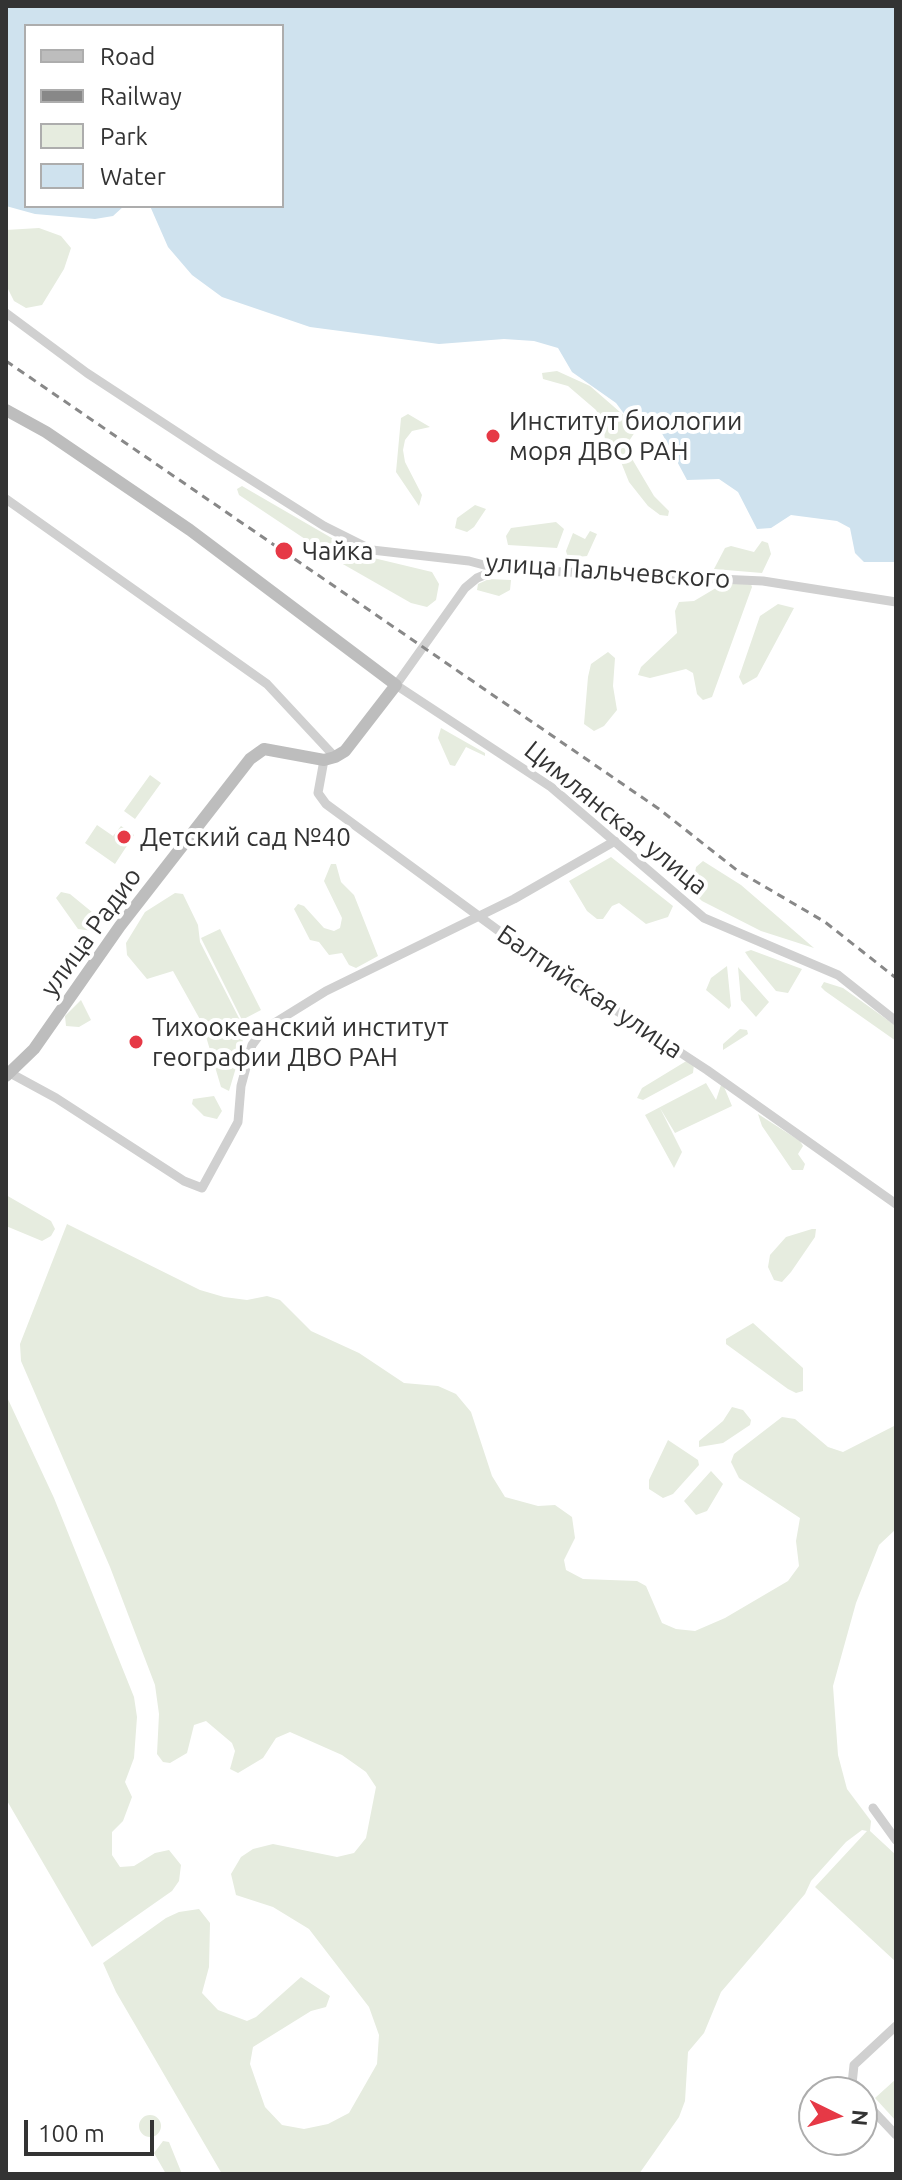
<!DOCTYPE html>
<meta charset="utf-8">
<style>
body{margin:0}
#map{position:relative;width:902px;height:2180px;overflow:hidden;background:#fff;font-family:Ubuntu,sans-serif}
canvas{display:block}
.frame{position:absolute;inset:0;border:8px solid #333;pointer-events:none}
.legend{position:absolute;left:24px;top:24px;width:260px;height:184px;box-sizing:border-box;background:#fff;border:2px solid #adadad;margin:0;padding:10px 14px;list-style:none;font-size:24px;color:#333}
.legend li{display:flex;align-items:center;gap:16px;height:40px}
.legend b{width:40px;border:2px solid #adadad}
.north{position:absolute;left:798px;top:2076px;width:80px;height:80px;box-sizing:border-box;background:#fff;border:2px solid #adadad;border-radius:50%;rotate:95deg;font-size:22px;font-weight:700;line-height:32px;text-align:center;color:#333}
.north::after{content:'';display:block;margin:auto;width:28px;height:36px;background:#e63946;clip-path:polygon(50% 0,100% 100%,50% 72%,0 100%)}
.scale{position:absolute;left:24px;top:2120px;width:130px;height:36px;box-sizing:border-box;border:4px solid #333;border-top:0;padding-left:10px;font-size:24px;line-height:28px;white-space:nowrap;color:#333;-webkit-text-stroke:6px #fff;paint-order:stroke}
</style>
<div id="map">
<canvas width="902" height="2180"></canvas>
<div class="frame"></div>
<ul class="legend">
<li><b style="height:10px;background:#bdbdbd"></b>Road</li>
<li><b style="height:10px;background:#888"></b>Railway</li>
<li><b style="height:22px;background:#e6ecdf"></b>Park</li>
<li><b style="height:22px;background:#cfe2ee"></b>Water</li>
</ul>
<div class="north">N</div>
<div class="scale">100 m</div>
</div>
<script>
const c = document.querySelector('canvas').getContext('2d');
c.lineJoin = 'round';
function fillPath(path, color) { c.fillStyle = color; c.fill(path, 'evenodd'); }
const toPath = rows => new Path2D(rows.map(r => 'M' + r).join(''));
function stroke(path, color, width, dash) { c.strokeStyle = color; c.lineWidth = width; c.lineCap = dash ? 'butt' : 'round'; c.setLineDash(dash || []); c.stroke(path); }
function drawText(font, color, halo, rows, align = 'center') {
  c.font = font + ' Ubuntu,sans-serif'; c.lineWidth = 8; c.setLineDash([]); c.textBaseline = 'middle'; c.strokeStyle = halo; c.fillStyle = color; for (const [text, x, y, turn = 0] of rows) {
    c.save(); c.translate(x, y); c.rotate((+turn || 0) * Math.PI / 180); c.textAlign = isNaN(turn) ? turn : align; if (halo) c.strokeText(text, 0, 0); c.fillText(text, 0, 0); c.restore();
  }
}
const green = toPath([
 [39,228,61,236,71,248,64,269,42,305,26,308,14,301,6,285,6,230],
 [557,371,590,386,628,419,635,432,625,447,654,496,669,511,668,516,660,515,648,506,629,482,621,462,607,457,603,423,596,410,568,386,543,379,542,373],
 [408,414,430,427,412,431,405,440,403,450,405,462,422,495,419,506,396,472,401,418],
 [242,486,361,555,432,572,439,584,436,600,427,607,411,603,341,563,239,495,237,489],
 [475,505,486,509,474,527,467,532,455,528,457,518],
 [556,522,564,529,557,548,508,545,506,536,511,528],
 [590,531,597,534,587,556,568,558,566,551,573,533,585,539],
 [762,541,768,543,771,554,762,573,714,569,725,548,731,546,754,552],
 [489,579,511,580,510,590,499,596,477,590,478,584],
 [726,582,751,584,752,587,712,697,703,700,697,694,693,673,686,669,650,678,638,675,641,667,677,633,675,611,679,602,694,601],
 [778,604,794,608,757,677,743,685,739,677,760,616],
 [608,652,615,658,613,686,617,710,604,726,594,731,584,724,588,677,591,664],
 [441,728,485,753,485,756,466,747,455,766,450,765,438,738],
 [150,775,161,783,135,819,124,811],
 [97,825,113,836,121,826,134,835,115,864,85,843],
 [611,857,673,906,668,917,646,924,619,903,612,906,603,919,597,919,587,911,569,881],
 [703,861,741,885,814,948,761,931,702,901,697,896,694,879,696,867],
 [336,864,341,882,354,895,378,956,356,968,349,965,342,953,329,955,319,942,310,940,294,909,298,904,304,906,324,928,334,931,340,928,342,918,324,881,331,864],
 [61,892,70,894,98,917,100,932,78,929,56,898],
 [175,893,183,894,198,925,200,942,241,1022,243,1044,229,1091,221,1087,202,1023,173,971,147,979,127,955,126,943,145,912],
 [220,929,261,1010,242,1020,201,938],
 [751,950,802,969,788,993,776,991,749,958,745,952],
 [727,966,731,1006,729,1009,706,990,711,978],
 [738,967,769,1002,756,1017,741,1000],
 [824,982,843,988,896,1026,896,1041,825,991,821,987],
 [81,1000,91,1020,79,1027,66,1026,65,1016],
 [740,1029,747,1030,748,1034,723,1050,723,1044],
 [688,1060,694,1064,693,1073,643,1100,637,1098,642,1088],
 [722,1082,732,1106,675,1133,660,1108,682,1152,674,1168,645,1115,706,1083,716,1100],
 [214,1096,222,1111,217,1119,204,1116,192,1104,193,1099],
 [758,1114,800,1141,803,1146,798,1154,805,1164,803,1170,792,1170,762,1126],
 [6,1195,51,1221,55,1229,51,1236,42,1241,6,1226],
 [67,1224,200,1290,224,1297,247,1300,267,1296,280,1300,311,1331,359,1353,404,1383,438,1386,456,1394,471,1412,492,1476,505,1497,538,1506,555,1505,572,1517,575,1538,564,1560,566,1570,583,1579,637,1581,646,1586,662,1623,676,1629,695,1631,725,1618,788,1581,799,1566,796,1541,800,1518,739,1478,731,1462,734,1454,782,1417,795,1419,828,1447,843,1452,896,1425,896,1529,879,1545,856,1603,833,1686,838,1755,847,1789,871,1821,870,1831,896,1855,896,1962,815,1887,867,1831,862,1830,846,1842,811,1881,805,1894,721,1992,704,2033,688,2052,685,2101,679,2117,639,2174,222,2174,116,1992,103,1963,166,1918,179,1912,199,1909,210,1923,209,1967,202,1993,218,2010,247,2021,256,2017,301,1977,330,1996,326,2007,311,2011,253,2047,250,2064,265,2107,282,2125,304,2129,328,2124,349,2113,377,2064,379,2035,369,2007,309,1929,273,1907,236,1895,231,1874,241,1857,253,1849,273,1844,337,1857,354,1853,366,1838,376,1787,366,1772,342,1755,290,1732,276,1738,263,1758,238,1773,230,1769,235,1751,232,1743,206,1721,194,1725,187,1753,170,1763,163,1762,157,1754,159,1714,155,1685,110,1567,21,1361,20,1344],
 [812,1229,816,1229,815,1237,791,1272,782,1282,774,1280,768,1267,770,1255,786,1237],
 [753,1323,803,1368,803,1391,796,1393,788,1389,726,1344,726,1339],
 [6,1395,54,1498,134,1697,137,1717,134,1758,125,1782,132,1797,123,1821,112,1832,112,1855,120,1867,134,1866,155,1853,169,1850,181,1865,179,1881,172,1891,92,1947,6,1799],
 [732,1407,743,1410,751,1420,750,1425,723,1443,699,1447,699,1441,723,1421],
 [668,1440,698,1460,699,1465,673,1494,663,1498,649,1489,649,1480],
 [711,1471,723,1484,707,1511,696,1515,684,1501],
 [896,2079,896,2121,875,2098],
 '139 2126a11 11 0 1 1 22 0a11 11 0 1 1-22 0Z',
 [163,2141,169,2142,182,2174,166,2174,154,2153]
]);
const water = toPath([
 [6,6,896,6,896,562,864,562,855,553,850,528,837,521,791,515,771,528,757,529,738,492,719,479,687,480,658,426,637,431,616,403,572,372,558,348,534,341,504,339,439,344,310,327,222,297,192,275,168,247,150,206,282,206,282,26,26,26,26,206,124,206,113,216,95,219,35,214,6,206]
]);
const minor = toPath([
 [6,313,87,373,215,457,324,526,372,550,469,561,499,569,763,581,896,602],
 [6,499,267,684,335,757],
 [499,569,477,578,465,588,396,685,551,787,704,918,838,975,896,1021],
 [324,760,318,793,326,804,533,956,707,1070,896,1204],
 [10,1073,56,1098,184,1181,202,1188,238,1122,241,1086,252,1045,263,1030,326,991,514,899,615,841],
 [873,1808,896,1840],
 [858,2092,852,2084,854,2065,896,2026],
 [862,2099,896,2135]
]);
const secondary = toPath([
 [6,410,46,432,190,530,396,685,345,751,335,757,324,760,264,749,250,759,120,926,34,1049,6,1076]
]);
const rail = toPath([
 [6,361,659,809,738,871,825,922,896,978]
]);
const markers = [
 [493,436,8,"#e63946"],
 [284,551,10,"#e63946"],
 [124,837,8,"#e63946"],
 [136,1042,8,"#e63946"]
];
const poiNames = [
 ["Институт биологии",509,421],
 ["моря ДВО РАН",509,451],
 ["Чайка",302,551],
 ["Детский сад №40",140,837],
 ["Тихоокеанский институт",152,1027],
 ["географии ДВО РАН",152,1057]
];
const streetNames = [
 ["улица Пальчевского",608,571,4],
 ["Цимлянская улица",616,818,39],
 ["улица Радио",91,932,-54],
 ["Балтийская улица",590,992,34]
];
fillPath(green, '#e6ecdf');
fillPath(water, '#cfe2ee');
stroke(minor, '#d0d0d0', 9);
stroke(secondary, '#bdbdbd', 12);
stroke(rail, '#888', 3, [8, 6]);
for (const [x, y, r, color] of markers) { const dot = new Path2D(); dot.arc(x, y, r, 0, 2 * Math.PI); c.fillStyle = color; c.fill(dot); stroke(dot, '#fff', 3); }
drawText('26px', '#333', '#fff', poiNames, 'left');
drawText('26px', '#333', '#fff', streetNames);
</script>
